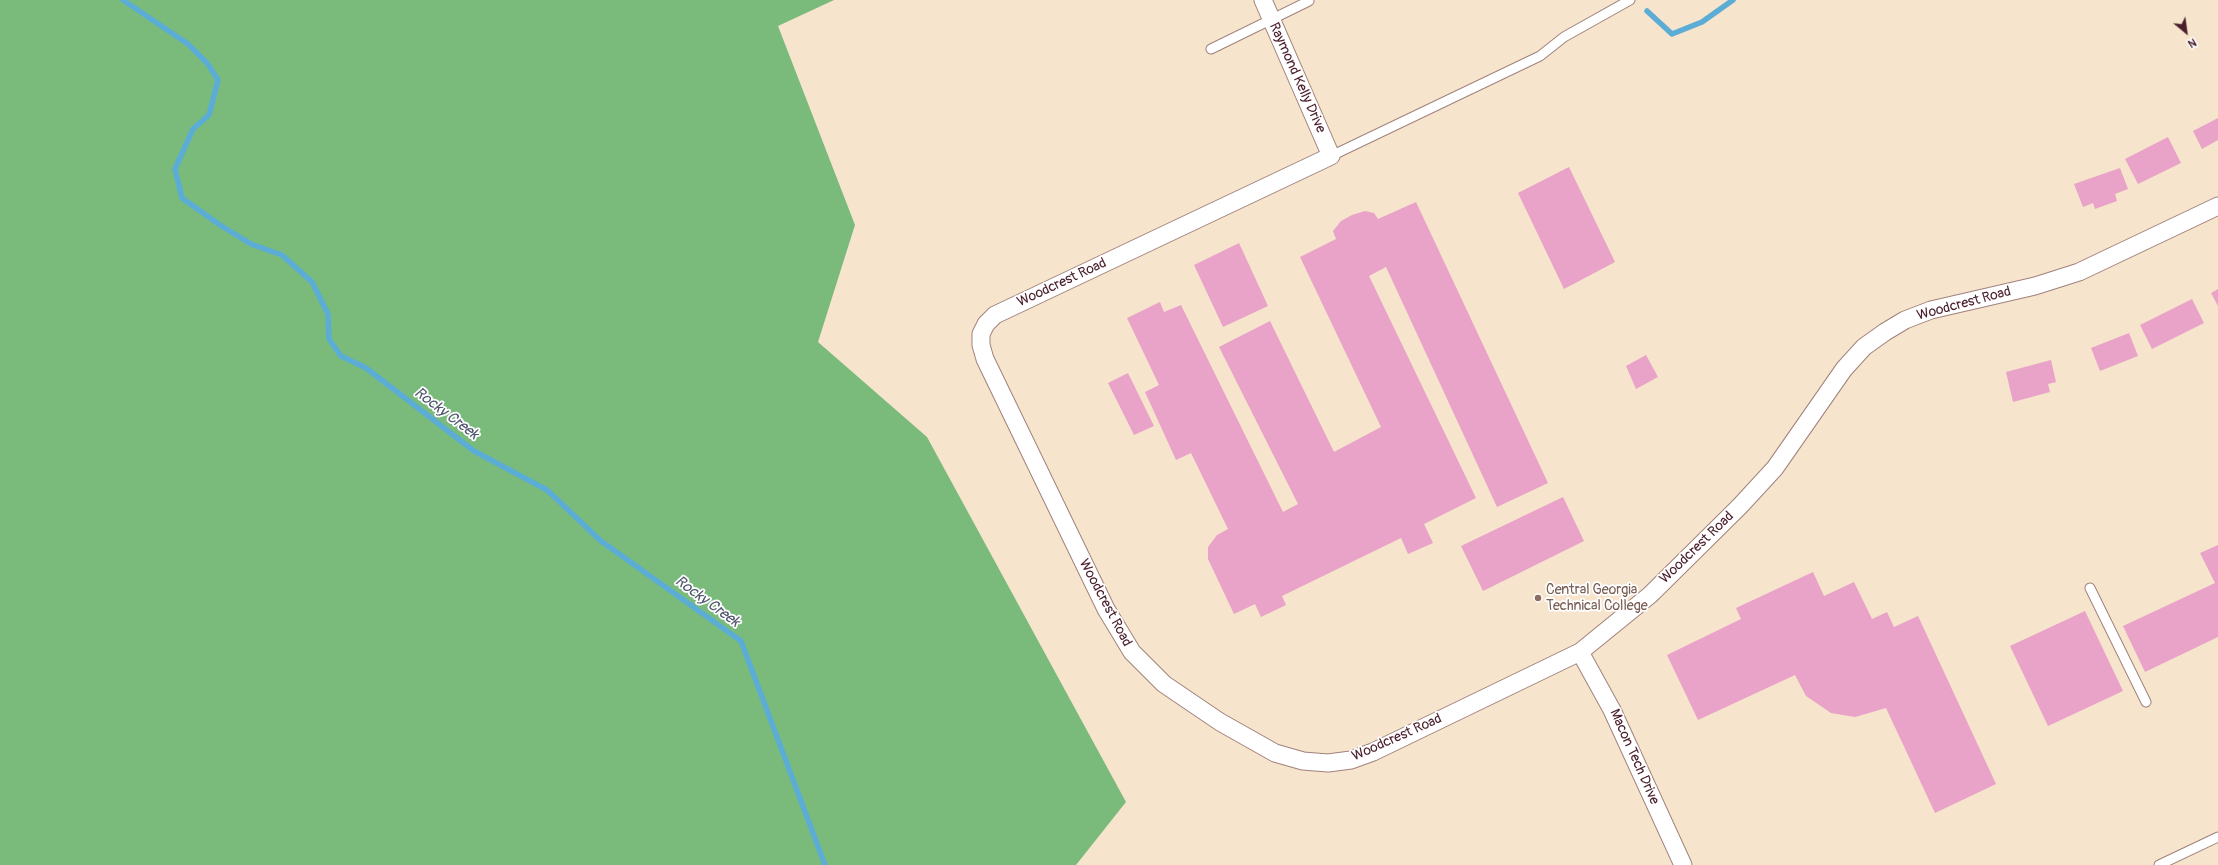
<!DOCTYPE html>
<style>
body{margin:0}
#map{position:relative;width:2218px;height:865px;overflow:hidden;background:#f6e4cd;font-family:Pangolin,sans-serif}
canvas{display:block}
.north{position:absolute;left:2166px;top:12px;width:40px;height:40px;-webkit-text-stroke:3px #fff;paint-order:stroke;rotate:151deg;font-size:11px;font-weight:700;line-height:16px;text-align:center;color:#4a1f2b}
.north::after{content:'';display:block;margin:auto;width:14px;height:18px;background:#4a1f2b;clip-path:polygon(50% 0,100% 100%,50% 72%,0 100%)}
</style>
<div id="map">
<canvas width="2218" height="865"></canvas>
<div class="north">N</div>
</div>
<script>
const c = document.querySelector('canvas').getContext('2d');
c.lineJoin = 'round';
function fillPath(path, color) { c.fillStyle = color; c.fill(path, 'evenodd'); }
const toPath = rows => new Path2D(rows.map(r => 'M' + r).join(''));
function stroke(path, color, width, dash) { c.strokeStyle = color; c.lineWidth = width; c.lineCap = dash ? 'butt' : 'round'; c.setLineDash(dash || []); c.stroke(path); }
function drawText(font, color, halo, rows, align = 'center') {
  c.font = font + ' Pangolin,sans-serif'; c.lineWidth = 3.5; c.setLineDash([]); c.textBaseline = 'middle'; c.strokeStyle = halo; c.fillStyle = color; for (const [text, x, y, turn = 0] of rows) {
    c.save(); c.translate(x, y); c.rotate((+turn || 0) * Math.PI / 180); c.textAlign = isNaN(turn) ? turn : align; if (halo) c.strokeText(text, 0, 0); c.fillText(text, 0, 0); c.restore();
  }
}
const forest = toPath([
 [0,0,834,0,778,26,855,225,818,342,927,437,1126,802,1076,865,0,865]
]);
const stream = toPath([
 [123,0,188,44,207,63,218,80,209,115,193,129,175,169,182,198,220,225,251,244,282,255,312,282,328,314,329,339,341,356,366,368,474,451,547,490,601,541,741,641,825,865],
 [1647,11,1672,34,1702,22,1733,0]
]);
const building = toPath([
 [2218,118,2218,140,2202,149,2193,131],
 [2168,137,2181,163,2138,184,2125,159],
 [1569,167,1615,262,1564,289,1518,193],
 [2120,168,2128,189,2115,194,2117,201,2095,209,2093,203,2083,207,2074,184],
 [1416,202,1548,483,1497,507,1386,267,1369,276,1476,498,1424,524,1433,543,1408,554,1401,538,1282,596,1286,605,1261,617,1255,604,1234,614,1208,559,1208,547,1217,535,1228,529,1191,453,1176,460,1145,392,1159,385,1127,318,1160,302,1164,312,1181,305,1283,512,1298,504,1219,347,1270,321,1334,452,1381,427,1300,257,1336,239,1333,231,1341,221,1352,215,1365,211,1374,213,1378,219],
 [1239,243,1268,306,1223,327,1194,265],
 [2218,289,2218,306,2211,293],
 [2192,299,2204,323,2152,349,2140,325],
 [2129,333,2138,356,2100,371,2091,348],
 [1646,355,1658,377,1636,389,1626,366],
 [2051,360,2056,382,2048,384,2050,392,2013,402,2006,372],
 [1128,373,1154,426,1134,435,1108,383],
 [1563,497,1584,541,1483,591,1461,546],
 [2218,545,2218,637,2145,672,2123,626,2215,583,2200,553],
 [1813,572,1824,596,1854,582,1872,619,1887,612,1894,627,1918,616,1996,784,1935,813,1886,708,1855,717,1831,713,1806,696,1795,675,1698,720,1667,655,1741,619,1736,608],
 [2085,611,2123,691,2048,726,2010,646]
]);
const lane = toPath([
 [1211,49,1309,1],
 [1331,156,1540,56,1564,37,1630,0],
 [2090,588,2146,702],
 [2159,865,2218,837]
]);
const street = toPath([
 [1263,0,1331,156,995,315,986,324,981,334,981,345,985,359,1106,609,1132,652,1164,684,1220,722,1275,753,1303,761,1328,763,1351,760,1373,752,1580,652,1650,595,1740,506,1775,468,1844,369,1864,347,1885,332,1905,320,1931,310,2035,286,2079,272,2218,206],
 [1580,652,1612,710,1683,865]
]);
const markers = [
 [1538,598,4,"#8d6e63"]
];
const streetNames = [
 ["Raymond Kelly Drive",1297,78,66],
 ["Woodcrest Road",1062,283,-25],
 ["Woodcrest Road",1964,304,-15],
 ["Woodcrest Road",1697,548,-44],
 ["Woodcrest Road",1105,603,62],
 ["Woodcrest Road",1397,738,-24],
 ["Macon Tech Drive",1634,757,66]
];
const educationNames = [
 ["Central Georgia",1546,590],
 ["Technical College",1546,606]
];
const waterNames = [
 ["Rocky Creek",446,414,37],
 ["Rocky Creek",707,602,36]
];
fillPath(forest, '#7abb7c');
stroke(stream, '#5badd6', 5.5);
fillPath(building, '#e9a2c8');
stroke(lane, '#a0827c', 11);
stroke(street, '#a0827c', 19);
stroke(lane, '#fff', 9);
stroke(street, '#fff', 17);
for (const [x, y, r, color] of markers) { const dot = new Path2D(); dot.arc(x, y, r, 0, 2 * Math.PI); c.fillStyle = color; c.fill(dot); stroke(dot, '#fff', 1.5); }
drawText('14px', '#4a1f2b', '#fff', streetNames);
drawText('14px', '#785e54', '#fff', educationNames, 'left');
drawText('italic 15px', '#51586f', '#fff', waterNames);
</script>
